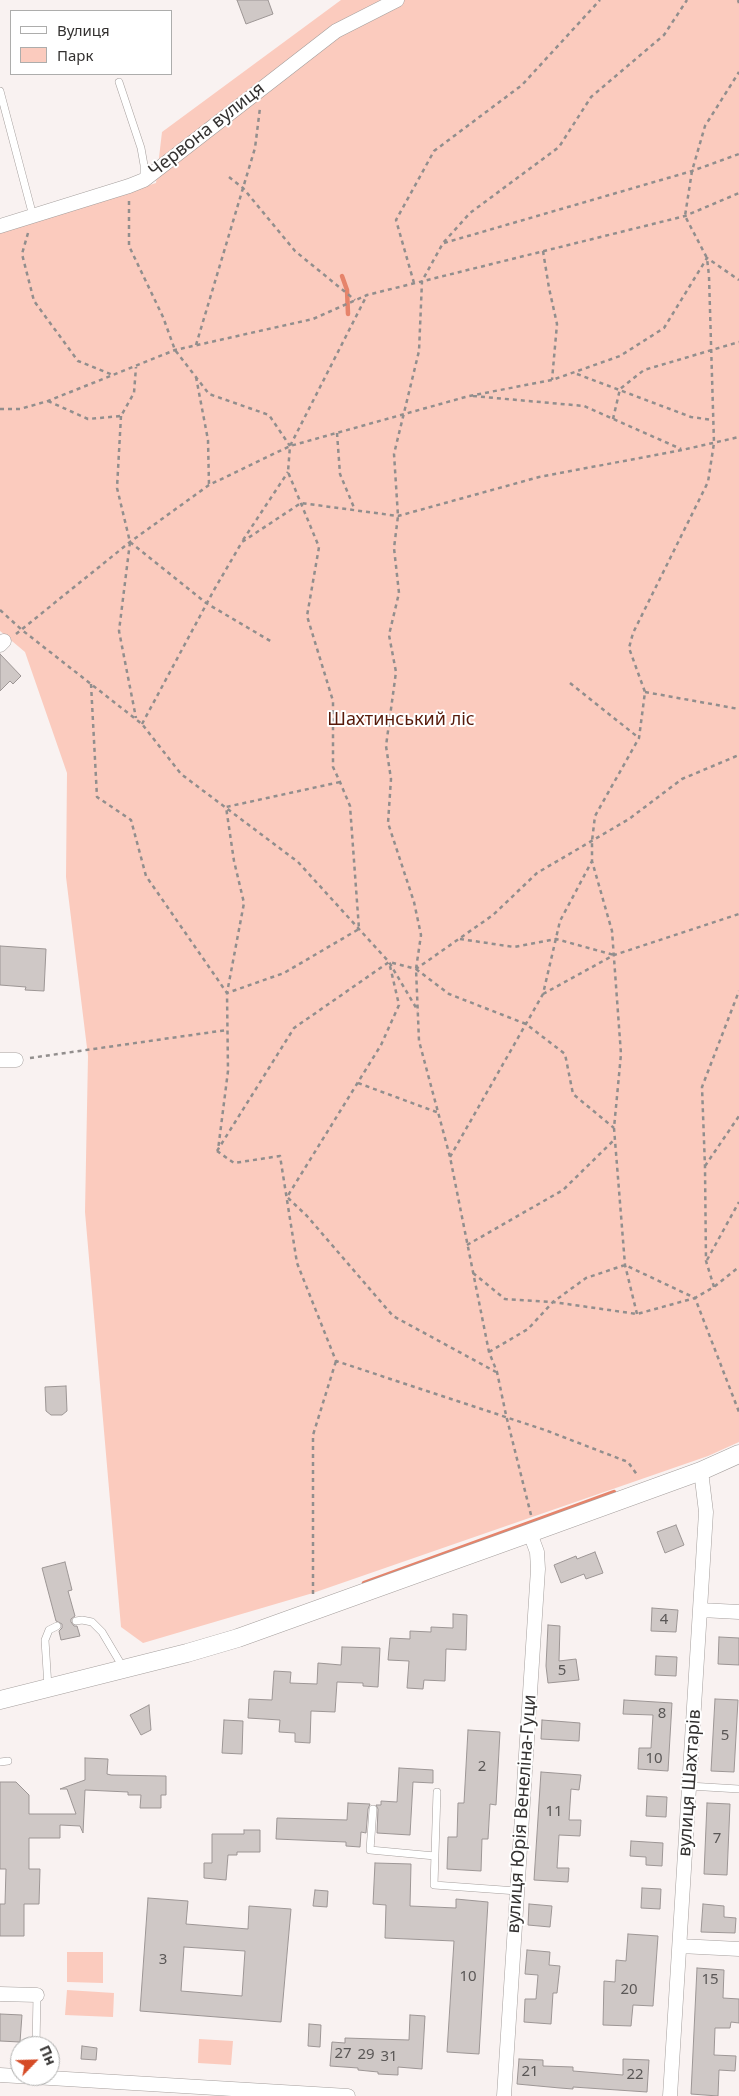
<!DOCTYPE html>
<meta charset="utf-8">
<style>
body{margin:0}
#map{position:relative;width:739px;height:2096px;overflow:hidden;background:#f9f2f1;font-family:"Noto Sans",sans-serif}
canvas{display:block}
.legend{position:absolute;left:10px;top:10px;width:162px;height:65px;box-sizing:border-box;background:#fff;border:1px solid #adadac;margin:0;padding:6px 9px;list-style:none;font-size:15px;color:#333130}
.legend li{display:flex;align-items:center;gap:10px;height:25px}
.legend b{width:25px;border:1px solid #adadac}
.north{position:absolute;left:10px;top:2036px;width:50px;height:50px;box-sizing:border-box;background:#fff;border:1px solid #adadac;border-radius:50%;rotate:66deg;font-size:14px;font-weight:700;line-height:20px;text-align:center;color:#333130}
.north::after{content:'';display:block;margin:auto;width:18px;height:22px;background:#d54b26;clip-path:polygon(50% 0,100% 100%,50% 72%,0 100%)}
</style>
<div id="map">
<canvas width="739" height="2096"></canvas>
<ul class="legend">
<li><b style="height:6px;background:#fff"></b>Вулиця</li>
<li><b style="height:14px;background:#fbcbbe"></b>Парк</li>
</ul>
<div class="north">Пн</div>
</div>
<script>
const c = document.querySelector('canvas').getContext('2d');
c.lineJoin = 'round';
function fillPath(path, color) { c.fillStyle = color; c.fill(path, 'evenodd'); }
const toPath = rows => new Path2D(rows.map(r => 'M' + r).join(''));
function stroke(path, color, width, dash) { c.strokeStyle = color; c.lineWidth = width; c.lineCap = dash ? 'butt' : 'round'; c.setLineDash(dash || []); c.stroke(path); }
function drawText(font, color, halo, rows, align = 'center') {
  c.font = font + ' "Noto Sans",sans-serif'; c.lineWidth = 4; c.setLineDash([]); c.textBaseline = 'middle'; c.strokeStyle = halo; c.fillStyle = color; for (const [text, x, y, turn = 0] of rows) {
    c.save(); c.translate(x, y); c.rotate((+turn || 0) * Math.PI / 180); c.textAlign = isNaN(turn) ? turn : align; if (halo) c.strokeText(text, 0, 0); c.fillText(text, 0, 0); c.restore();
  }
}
const green = toPath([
 [341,0,739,0,739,1442,708,1456,313,1593,143,1643,121,1627,85,1212,88,1056,66,877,67,773,25,652,0,631,0,232,156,183,162,132],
 [67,1952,103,1952,103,1983,67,1982],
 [67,1990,114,1993,113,2017,65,2015],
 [199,2039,233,2041,231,2065,198,2063]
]);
const stream = toPath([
 [342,276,347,290,348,314],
 [364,1583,614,1492]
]);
const building = toPath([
 [237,0,268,0,273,14,246,24,237,0],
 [0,654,21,676,13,684,10,681,0,691,0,654],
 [0,946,46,949,44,991,25,990,26,987,0,985,0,946],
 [66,1386,67,1411,62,1415,51,1415,46,1411,45,1387,66,1386],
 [676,1525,684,1545,665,1553,657,1532,676,1525],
 [595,1552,603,1573,586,1579,584,1574,561,1583,554,1565,576,1556,577,1559,595,1552],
 [65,1562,72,1590,68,1591,75,1616,71,1619,71,1622,74,1626,77,1626,80,1636,61,1640,59,1631,62,1628,62,1624,56,1621,42,1568,65,1562],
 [652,1608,678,1610,676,1632,651,1631,652,1608],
 [453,1614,467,1615,466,1650,446,1649,445,1681,424,1680,423,1689,407,1688,409,1661,388,1660,390,1638,410,1639,410,1631,431,1632,431,1627,453,1628,453,1614],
 [548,1625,560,1626,559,1661,576,1659,579,1680,548,1683,546,1666,548,1625],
 [719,1637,739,1638,739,1665,718,1664,719,1637],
 [342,1647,380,1648,378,1687,363,1686,363,1683,337,1682,335,1712,311,1711,310,1743,295,1742,295,1733,279,1732,280,1720,248,1718,249,1699,272,1700,274,1671,291,1672,290,1683,317,1684,318,1663,341,1665,342,1647],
 [656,1656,677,1657,676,1676,655,1675,656,1656],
 [715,1699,738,1700,734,1772,711,1771,715,1699],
 [624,1700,672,1703,668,1771,638,1769,639,1748,651,1748,653,1715,623,1714,624,1700],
 [149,1705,151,1730,141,1735,130,1715,149,1705],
 [224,1720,243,1721,242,1754,222,1753,224,1720],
 [542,1720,580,1723,579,1741,541,1739,542,1720],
 [468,1730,500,1732,496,1805,490,1804,488,1839,482,1839,481,1871,447,1869,448,1837,457,1837,458,1803,464,1803,468,1730],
 [85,1758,108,1759,107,1774,111,1775,166,1776,166,1795,161,1795,161,1808,140,1808,141,1795,128,1795,128,1792,85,1790,83,1833,80,1826,60,1825,60,1838,29,1838,29,1869,40,1869,39,1904,24,1904,24,1936,0,1936,0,1904,5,1904,6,1869,0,1869,0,1782,16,1782,29,1795,29,1814,76,1814,67,1789,60,1789,85,1780,85,1758],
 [399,1768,433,1770,433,1783,413,1782,410,1835,377,1833,378,1809,376,1805,381,1805,381,1801,397,1802,399,1768],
 [541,1772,581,1775,579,1790,571,1789,569,1820,581,1820,580,1836,559,1835,557,1868,569,1868,568,1882,534,1880,541,1772],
 [647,1796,667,1797,666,1817,646,1816,647,1796],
 [348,1803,370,1804,368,1809,366,1833,361,1832,360,1847,346,1846,346,1842,276,1839,277,1818,347,1820,348,1803],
 [707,1803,730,1804,727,1875,704,1874,707,1803],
 [244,1830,260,1830,260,1852,237,1852,237,1855,228,1855,226,1880,204,1878,204,1863,212,1863,212,1834,244,1834,244,1830],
 [631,1841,663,1843,662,1866,646,1865,646,1857,630,1856,631,1841],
 [375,1863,411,1864,410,1906,456,1908,456,1899,488,1902,479,2054,447,2052,454,1941,385,1938,386,1905,373,1904,375,1863],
 [642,1888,661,1889,660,1909,641,1908,642,1888],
 [315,1890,328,1891,327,1907,313,1906,315,1890],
 [148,1898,188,1901,186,1924,248,1929,249,1906,291,1909,281,2022,140,2011,148,1898],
 [184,1947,245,1951,242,1996,181,1991,184,1947],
 [529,1904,552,1906,550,1927,528,1925,529,1904],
 [703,1904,724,1906,724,1917,736,1918,735,1933,701,1932,703,1904],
 [628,1934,658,1936,653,2006,633,2005,631,2026,603,2025,604,1981,615,1982,616,1960,626,1961,628,1934],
 [527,1950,550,1952,549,1965,560,1966,557,1993,553,1993,551,2024,524,2022,525,1999,536,1999,538,1975,525,1974,527,1950],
 [697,1968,724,1970,723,1998,739,1999,739,2023,731,2022,730,2028,715,2028,714,2055,736,2056,735,2071,719,2070,718,2096,691,2094,697,1968],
 [0,2014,22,2015,20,2042,0,2041,0,2014],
 [410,2015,425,2016,422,2069,398,2067,398,2075,378,2074,378,2072,358,2070,358,2068,330,2066,332,2042,345,2043,345,2038,409,2040,410,2015],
 [309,2024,321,2025,320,2047,308,2046,309,2024],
 [82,2046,97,2048,96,2060,81,2059,82,2046],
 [519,2059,543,2060,543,2066,573,2067,573,2071,623,2075,623,2059,649,2060,647,2092,573,2087,573,2089,560,2088,517,2084,519,2059]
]);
const path = toPath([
 [738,0,739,3],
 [229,177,243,188,295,251,355,300],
 [129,201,129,246,163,317,175,350,209,394,269,415,290,446],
 [28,233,22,254,34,301,78,361,113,375],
 [444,243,692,171,739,154],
 [543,251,549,288,557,324,552,380],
 [414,283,396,220,434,151,522,85,600,0],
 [196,345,255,148,260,108],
 [577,374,691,417,713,420],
 [196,377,208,440,209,485],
 [473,396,584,406,681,449],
 [48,401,88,419,121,416,134,393,136,367],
 [0,409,20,409,48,401,175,350,313,319,367,295,685,216,739,193],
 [121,416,117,488,130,542,119,631,136,718],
 [613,419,620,389,644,370,739,342],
 [337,433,340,474,355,510],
 [243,540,288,472],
 [130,542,206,603,272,642],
 [0,610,22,630,142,724,181,774,298,862,389,962,418,1011],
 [16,634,130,542,209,485,290,446,469,396,552,380,620,356,664,328,707,258,739,280],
 [570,683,639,738],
 [91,684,97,797,131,820,146,876,227,993,228,1071,218,1150],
 [645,692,739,709],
 [142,724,214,590,242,542,301,503,398,516,539,477,682,450,739,437],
 [340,782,226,807,234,861,244,903,227,993,284,973,359,929,350,806,340,782,333,767,333,701,307,616,319,547,288,472,290,446,367,295],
 [460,939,514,947,556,939,614,955],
 [390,966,399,1005,381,1045,287,1197,307,1216,393,1316,496,1372],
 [416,969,449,994,526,1024,565,1054,573,1094,614,1128],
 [543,994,614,955,739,914],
 [30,1058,227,1030],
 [358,1083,439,1113],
 [217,1151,294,1028,389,962,416,969,493,915,537,873,629,819,682,779,739,755],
 [217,1151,234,1163,280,1156,297,1263,336,1361,545,1430,628,1462,638,1476],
 [450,1157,543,994,560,921,592,861],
 [705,1166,739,1116],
 [467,1245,563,1190,615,1139],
 [707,1260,739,1202],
 [473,1273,505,1299,553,1302,637,1314,695,1298,739,1412],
 [714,1287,706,1261,705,1167,702,1087,739,991],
 [637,1314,625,1265,614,1128,621,1054,612,931,592,861,592,841,595,816,639,738,645,692,629,648,633,633,708,482,714,443,709,276,707,258,685,216,692,171,705,126,739,72],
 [489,1352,528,1329,553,1302,586,1278,625,1265,695,1298,714,1287,739,1267],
 [531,1515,506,1415,497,1372,489,1352,450,1157,419,1041,416,969,421,935,414,902,388,823,391,779,386,746,396,672,389,635,399,593,394,548,398,516,394,454,419,351,422,281,443,243,470,213,559,147,591,97,664,35,687,0],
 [313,1594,313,1435,336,1361]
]);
const service = toPath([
 [119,82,141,148,144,165,144,180],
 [0,91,33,216],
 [76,1621,82,1620,92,1622,102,1632,124,1669],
 [48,1687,45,1640,49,1630,57,1626],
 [0,1762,8,1761],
 [689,1786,739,1789],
 [437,1792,434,1885,517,1891],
 [373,1809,370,1850,435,1856],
 [36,2046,37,1995]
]);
const minor = toPath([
 [0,226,129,186,144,180,336,31,397,0],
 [0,645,4,641],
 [0,1060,16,1060],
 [701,1610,739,1612],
 [680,1946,739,1949],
 [0,1994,37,1995],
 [0,2075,348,2096],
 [504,2096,538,1569,537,1552,530,1533],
 [670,2096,706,1512,701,1471]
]);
const tertiary = toPath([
 [0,1700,187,1653,238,1638,530,1533,701,1471,739,1454]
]);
const numberNames = [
 ["4",664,1620],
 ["5",562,1671],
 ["8",662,1714],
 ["5",725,1736],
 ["10",654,1759],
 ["2",482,1767],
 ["11",554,1812],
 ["7",717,1839],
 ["3",163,1960],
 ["10",468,1977],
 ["15",710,1980],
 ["20",629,1990],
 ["27",343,2054],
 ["29",366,2055],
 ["31",389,2057],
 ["21",530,2072],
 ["22",635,2075]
];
const streetNames = [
 ["Червона вулиця",207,130,-38],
 ["вулиця Шахтарів",690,1783,-86],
 ["вулиця Юрія Венеліна-Гуци",522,1814,-86]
];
const parkNames = [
 ["Шахтинський ліс",401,720]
];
fillPath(green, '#fbcbbe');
stroke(stream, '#e6846b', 4.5);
fillPath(building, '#cfc8c6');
stroke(building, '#9d9695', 1);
stroke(service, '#a59f9d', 8);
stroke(minor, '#a59f9d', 15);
stroke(tertiary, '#a59f9d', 19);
stroke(path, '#928e8d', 2.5, [4, 4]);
stroke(service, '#fff', 7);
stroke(minor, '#fff', 14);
stroke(tertiary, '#fff', 18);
drawText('15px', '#5a5756', null, numberNames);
drawText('18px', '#333130', '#fff', streetNames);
drawText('18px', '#571a0a', '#fff', parkNames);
</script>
